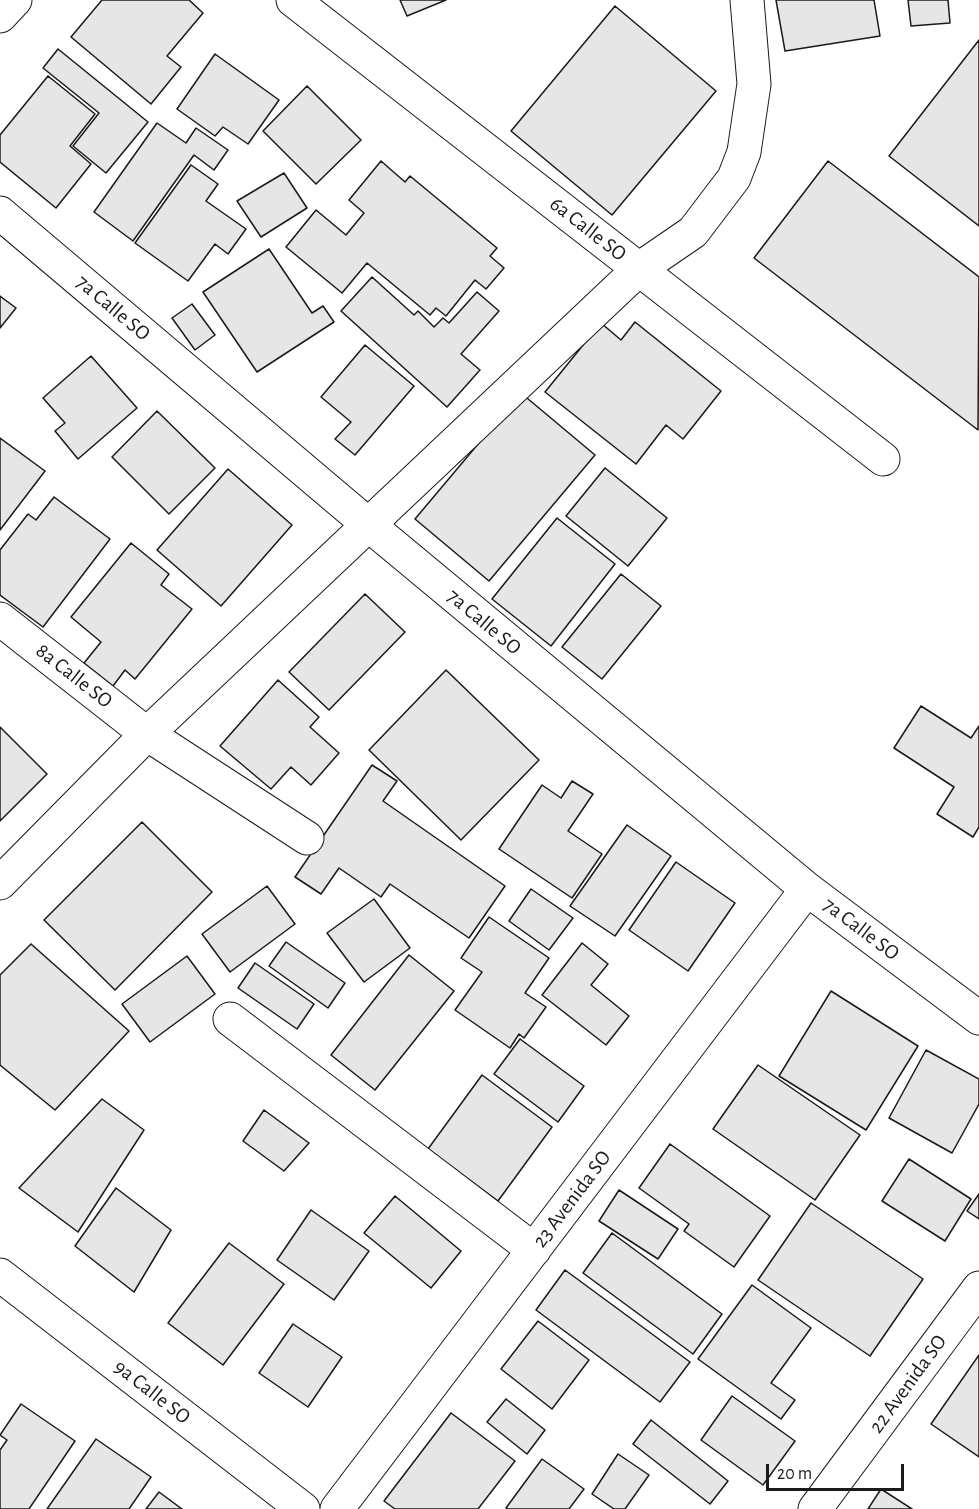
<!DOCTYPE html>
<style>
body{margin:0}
#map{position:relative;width:979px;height:1509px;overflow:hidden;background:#fff;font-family:"Alegreya Sans",sans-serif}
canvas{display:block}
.scale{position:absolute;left:766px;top:1464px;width:138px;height:27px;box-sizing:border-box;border:3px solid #1a1a1a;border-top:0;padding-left:8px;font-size:18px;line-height:21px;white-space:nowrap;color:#1a1a1a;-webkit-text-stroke:4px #fff;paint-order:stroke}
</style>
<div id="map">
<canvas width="979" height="1509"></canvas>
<div class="scale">20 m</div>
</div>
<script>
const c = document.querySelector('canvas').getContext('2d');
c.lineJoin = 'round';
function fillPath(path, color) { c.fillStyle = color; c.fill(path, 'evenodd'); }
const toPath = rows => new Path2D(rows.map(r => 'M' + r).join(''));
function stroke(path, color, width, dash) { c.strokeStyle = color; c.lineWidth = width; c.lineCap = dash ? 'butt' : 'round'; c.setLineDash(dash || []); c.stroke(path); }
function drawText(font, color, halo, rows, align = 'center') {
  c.font = font + ' "Alegreya Sans",sans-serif'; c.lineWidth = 4.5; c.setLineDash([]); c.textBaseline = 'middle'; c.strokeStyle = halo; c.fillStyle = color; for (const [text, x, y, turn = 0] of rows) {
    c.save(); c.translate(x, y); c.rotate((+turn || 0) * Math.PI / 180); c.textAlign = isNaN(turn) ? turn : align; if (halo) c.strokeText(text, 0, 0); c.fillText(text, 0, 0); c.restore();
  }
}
const building = toPath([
 [102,0,189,0,203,13,167,56,181,67,151,104,71,37,102,0],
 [400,0,446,0,407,16,400,0],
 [776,0,874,0,880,36,785,51,776,0],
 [908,0,948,0,950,23,911,26,908,0],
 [615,6,716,91,612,215,511,131,615,6],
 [979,40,979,226,889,156,979,40],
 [58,49,148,122,106,173,73,146,99,113,43,68,58,49],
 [215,54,279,100,248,144,223,127,215,136,177,109,215,54],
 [48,76,95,114,70,146,91,164,56,208,0,162,0,135,48,76],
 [307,86,361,140,316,184,263,131,307,86],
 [157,123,186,143,196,128,228,150,214,170,194,155,133,241,94,212,157,123],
 [381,161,405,182,410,176,497,248,490,256,504,268,486,289,475,280,446,316,436,308,430,315,367,263,342,293,286,247,316,210,346,235,364,213,349,200,381,161],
 [828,161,979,277,978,430,754,258,828,161],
 [191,165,218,184,206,201,246,229,228,254,215,244,188,281,135,243,191,165],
 [284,173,307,208,261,237,237,201,284,173],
 [269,249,312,313,323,306,334,322,257,372,203,292,269,249],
 [372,277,414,315,418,311,434,327,443,318,449,323,477,292,499,311,461,354,480,370,447,407,341,311,372,277],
 [0,296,16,308,0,328,0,296],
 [192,304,215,335,195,350,172,318,192,304],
 [635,322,721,391,683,439,666,425,636,464,545,392,601,323,621,340,635,322],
 [365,345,414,386,355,455,335,439,351,422,321,397,365,345],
 [91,356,137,408,78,459,55,431,65,423,43,398,91,356],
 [521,393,595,455,489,581,415,519,521,393],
 [157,411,215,468,169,514,112,457,157,411],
 [0,438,45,471,0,530,0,438],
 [605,468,667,518,628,566,566,516,605,468],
 [228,469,292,525,221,606,157,550,228,469],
 [54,497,110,539,43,627,0,595,0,550,28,514,36,520,54,497],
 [557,518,615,564,551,646,492,599,557,518],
 [131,543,169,574,161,585,192,609,135,679,125,670,113,686,84,663,101,642,71,617,131,543],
 [621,574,661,606,602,679,562,647,621,574],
 [365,594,405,632,329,710,289,672,365,594],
 [446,670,539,760,461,840,369,750,446,670],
 [278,680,319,717,310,727,339,753,311,785,291,767,271,789,220,746,278,680],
 [921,706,971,738,979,726,979,827,973,837,937,814,954,787,894,748,921,706],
 [0,727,47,774,0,821,0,727],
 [372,765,397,781,383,801,505,886,469,938,390,884,381,897,339,868,321,894,295,877,372,765],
 [572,781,593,794,568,831,602,854,572,898,499,849,542,785,561,798,572,781],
 [142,822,212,892,115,990,44,920,142,822],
 [627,825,671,856,615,936,570,906,627,825],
 [676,862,735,903,688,971,629,930,676,862],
 [267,886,295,924,230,972,202,934,267,886],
 [531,889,573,918,549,950,509,921,531,889],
 [374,899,410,948,364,982,327,933,374,899],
 [489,917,549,958,525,993,546,1007,524,1038,519,1034,510,1048,455,1010,482,972,461,958,489,917],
 [286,942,345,983,328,1008,269,966,286,942],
 [582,943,608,964,591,985,629,1016,606,1045,542,995,582,943],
 [31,944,129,1031,55,1110,0,1065,0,975,31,944],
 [409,955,454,991,375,1090,331,1055,409,955],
 [187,956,215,994,150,1042,122,1004,187,956],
 [255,963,314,1004,297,1029,238,988,255,963],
 [831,991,918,1046,866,1130,779,1076,831,991],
 [520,1039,584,1086,558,1122,494,1074,520,1039],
 [926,1050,979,1079,979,1104,952,1153,889,1118,926,1050],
 [758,1065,860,1135,815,1200,713,1129,758,1065],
 [482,1075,552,1127,498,1201,428,1149,482,1075],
 [102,1099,144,1130,78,1232,19,1188,102,1099],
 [264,1110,309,1143,284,1171,243,1141,264,1110],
 [670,1144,770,1216,734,1267,684,1231,689,1224,639,1188,670,1144],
 [909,1159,971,1199,945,1241,882,1201,909,1159],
 [116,1188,171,1230,134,1292,75,1246,116,1188],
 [619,1190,678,1229,658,1259,599,1221,619,1190],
 [979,1194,979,1219,967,1211,979,1194],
 [395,1196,461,1251,431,1288,364,1233,395,1196],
 [811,1203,923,1279,870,1356,758,1280,811,1203],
 [311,1210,369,1251,334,1300,277,1260,311,1210],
 [612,1233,722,1314,693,1354,583,1273,612,1233],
 [229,1243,284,1284,223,1365,168,1323,229,1243],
 [565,1270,690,1362,660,1402,536,1310,565,1270],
 [752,1285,811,1328,771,1383,795,1400,781,1419,698,1359,752,1285],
 [538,1321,589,1360,552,1409,501,1369,538,1321],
 [293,1324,342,1357,308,1407,259,1373,293,1324],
 [979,1355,979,1457,931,1424,979,1355],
 [732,1396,795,1441,763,1485,701,1440,732,1396],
 [506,1399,545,1430,527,1454,487,1422,506,1399],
 [21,1404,75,1441,29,1509,0,1509,0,1450,7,1440,0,1435,21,1404],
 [451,1413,515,1461,478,1509,395,1509,384,1501,451,1413],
 [651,1420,728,1481,710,1504,633,1444,651,1420],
 [96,1439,151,1477,129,1509,47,1509,96,1439],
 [618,1454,649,1475,625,1509,614,1509,592,1494,618,1454],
 [542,1459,584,1489,569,1509,508,1509,506,1508,542,1459],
 [881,1489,912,1509,868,1509,881,1489],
 [159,1492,182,1509,146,1509,159,1492]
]);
const minor = toPath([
 [293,0,883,459],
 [0,16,15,0],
 [0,213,370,526,807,889,979,1018],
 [0,619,147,734,307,838],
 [0,883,147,734,639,269,693,232,734,178,744,152,754,84,747,0],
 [230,1019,534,1250],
 [0,1275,303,1509],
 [337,1509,807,889],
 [815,1509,979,1288]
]);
const streetNames = [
 ["6a Calle SO",588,229,38],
 ["7a Calle SO",113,308,40],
 ["7a Calle SO",484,622,40],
 ["8a Calle SO",74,676,38],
 ["7a Calle SO",861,929,37],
 ["23 Avenida SO",572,1199,-53],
 ["22 Avenida SO",908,1384,-54],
 ["9a Calle SO",152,1392,38]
];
fillPath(building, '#e6e6e6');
stroke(building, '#1a1a1a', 1.5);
stroke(minor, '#1a1a1a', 35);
stroke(minor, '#fff', 33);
drawText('21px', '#1a1a1a', '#fff', streetNames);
</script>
